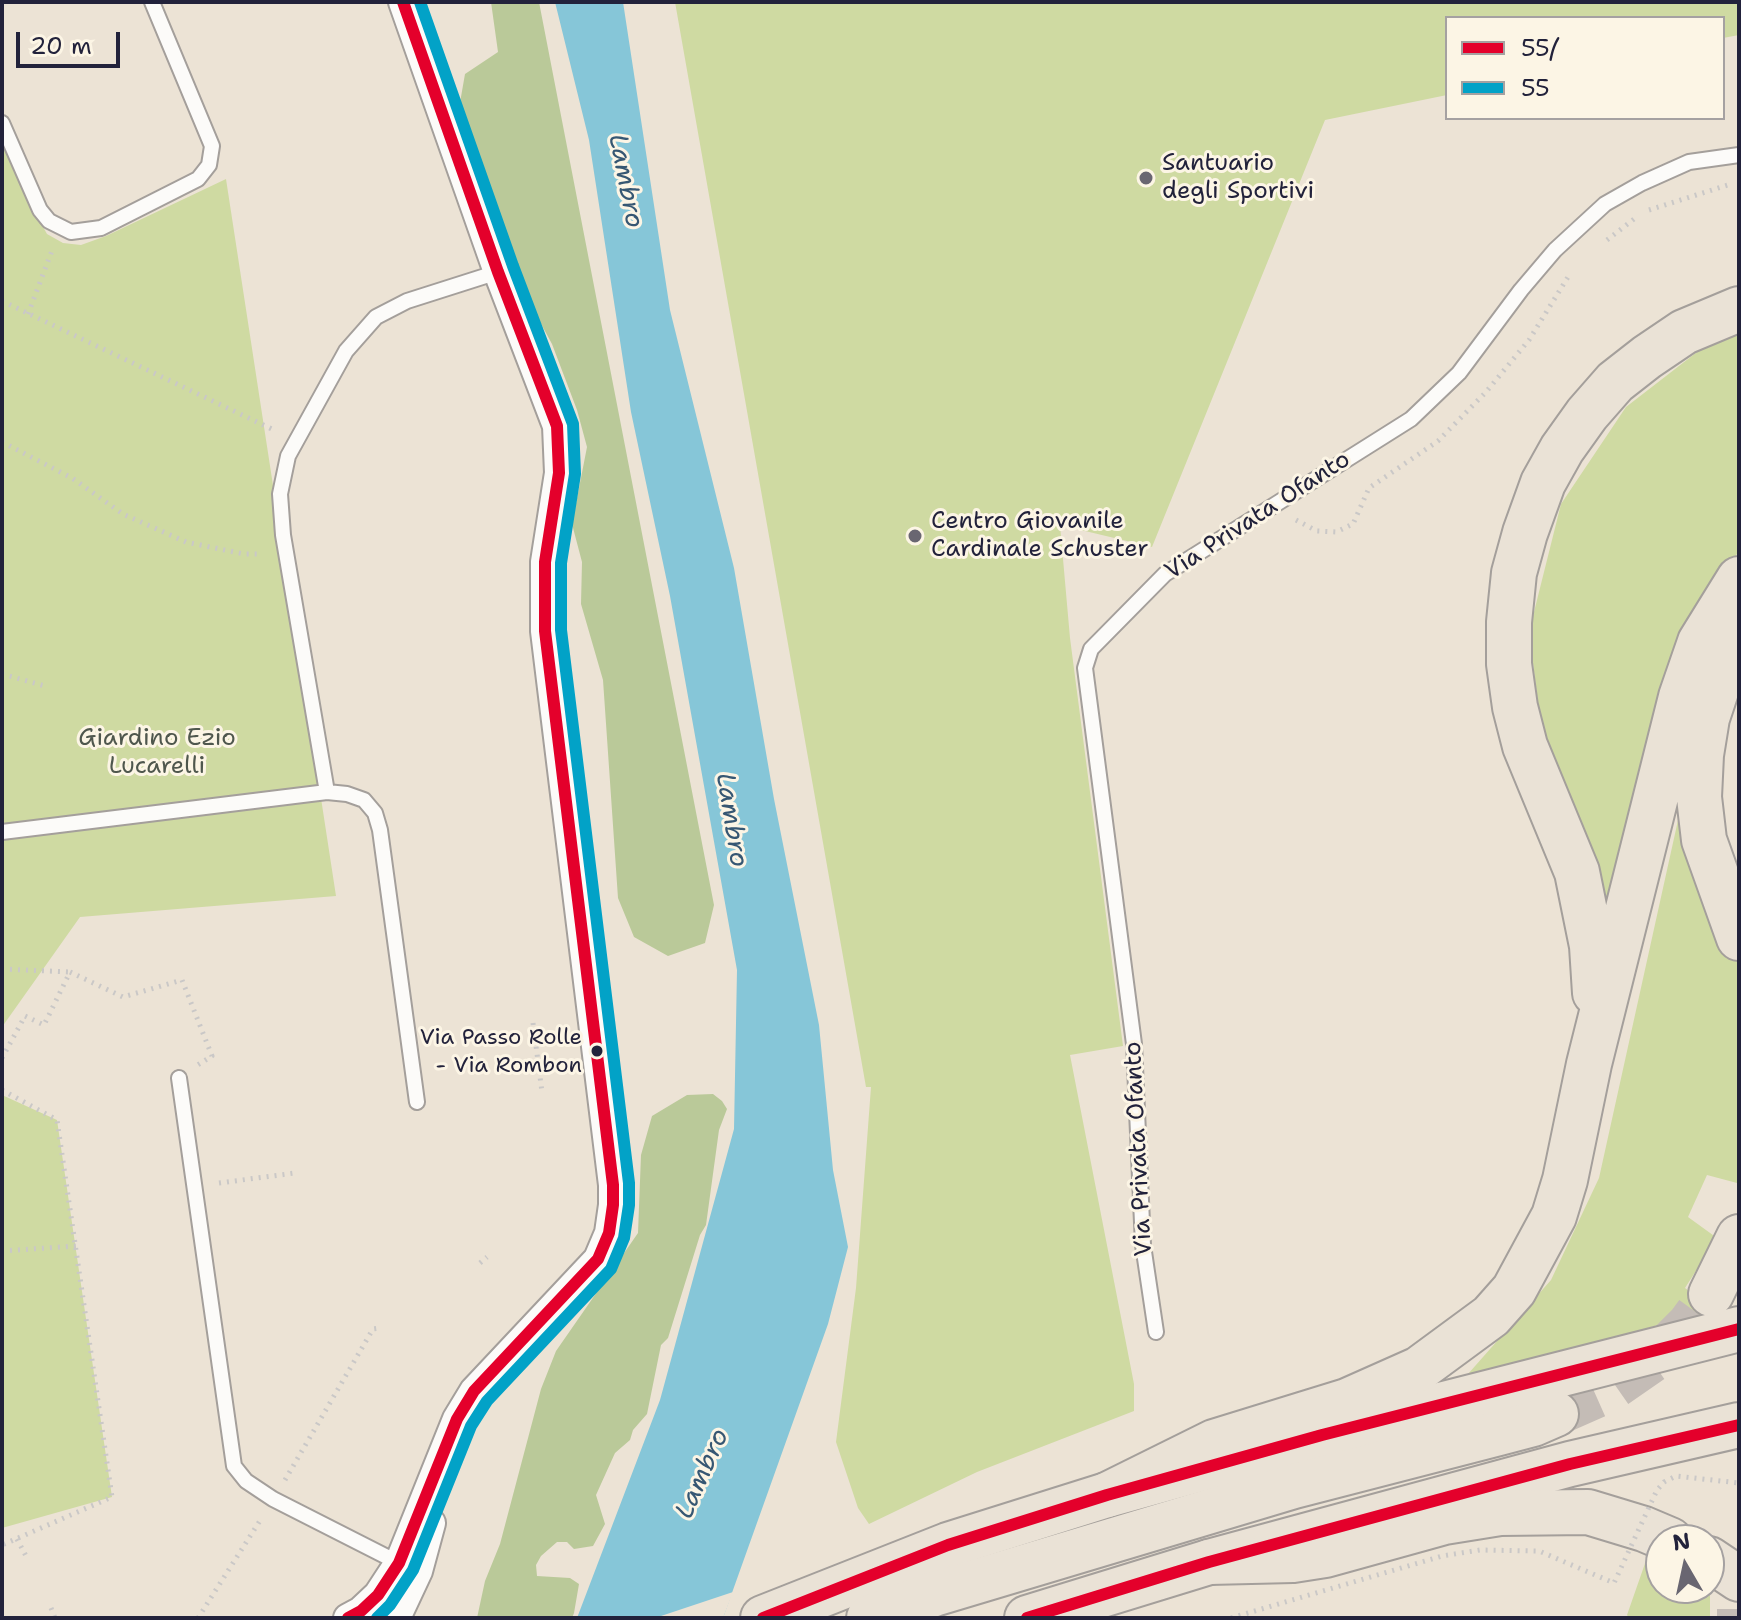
<!DOCTYPE html>
<style>
body{margin:0}
#map{position:relative;width:1741px;height:1620px;overflow:hidden;background:#ece3d5;font-family:"Shantell Sans",sans-serif}
canvas{display:block}
.frame{position:absolute;inset:0;border:4px solid #22223b;pointer-events:none}
.legend{position:absolute;left:1445px;top:16px;width:280px;height:104px;box-sizing:border-box;background:#fcf5e5;border:2px solid #a5a1a1;margin:0;padding:10px 14px;list-style:none;font-size:24px;color:#22223b}
.legend li{display:flex;align-items:center;gap:16px;height:40px}
.legend b{width:40px;border:2px solid #a5a1a1}
.north{position:absolute;left:1645px;top:1524px;width:80px;height:80px;box-sizing:border-box;background:#fcf5e5;border:2px solid #a5a1a1;border-radius:50%;rotate:351deg;font-size:22px;font-weight:700;line-height:32px;text-align:center;color:#22223b}
.north::after{content:'';display:block;margin:auto;width:28px;height:36px;background:#696671;clip-path:polygon(50% 0,100% 100%,50% 72%,0 100%)}
.scale{position:absolute;left:16px;top:32px;width:104px;height:36px;box-sizing:border-box;border:4px solid #22223b;border-top:0;padding-left:10px;font-size:24px;line-height:28px;white-space:nowrap;color:#22223b;-webkit-text-stroke:6px #fcf5e5;paint-order:stroke}
</style>
<div id="map">
<canvas width="1741" height="1620"></canvas>
<div class="frame"></div>
<ul class="legend">
<li><b style="height:10px;background:#e4002b"></b>55/</li>
<li><b style="height:10px;background:#02a2c7"></b>55</li>
</ul>
<div class="north">N</div>
<div class="scale">20 m</div>
</div>
<script>
const c = document.querySelector('canvas').getContext('2d');
c.lineJoin = 'round';
function fillPath(path, color) { c.fillStyle = color; c.fill(path, 'evenodd'); }
const toPath = rows => new Path2D(rows.map(r => 'M' + r).join(''));
function stroke(path, color, width, dash) { c.strokeStyle = color; c.lineWidth = width; c.lineCap = dash ? 'butt' : 'round'; c.setLineDash(dash || []); c.stroke(path); }
function drawText(font, color, halo, rows, align = 'center') {
  c.font = font + ' "Shantell Sans",sans-serif'; c.lineWidth = 6; c.setLineDash([]); c.textBaseline = 'middle'; c.strokeStyle = halo; c.fillStyle = color; for (const [text, x, y, turn = 0] of rows) {
    c.save(); c.translate(x, y); c.rotate((+turn || 0) * Math.PI / 180); c.textAlign = isNaN(turn) ? turn : align; if (halo) c.strokeText(text, 0, 0); c.fillText(text, 0, 0); c.restore();
  }
}
const green = toPath([
 [675,2,1739,2,1739,35,1723,38,1723,18,1447,18,1447,95,1325,120,1152,547,1060,525,1070,638,1123,1046,1070,1055,1134,1384,1134,1411,977,1472,869,1524,858,1508,836,1442,856,1288,871,1087,866,1087],
 [2,143,24,193,47,234,63,243,81,245,106,236,226,179,336,896,80,917,2,1027],
 [1739,327,1739,551,1728,567,1607,927,1542,734,1529,632,1561,504,1626,407,1719,335],
 [1684,793,1713,902,1739,967,1739,1178,1737,1183,1707,1175,1688,1217,1717,1238,1685,1288,1714,1309,1487,1374,1468,1374,1551,1280,1599,1178],
 [2,1095,57,1120,112,1497,2,1528],
 [1649,1552,1661,1557,1661,1588,1709,1588,1710,1581,1710,1618,1629,1618,1627,1615]
]);
const forest = toPath([
 [491,2,539,2,714,905,705,943,668,956,634,937,618,898,603,680,581,604,582,562,572,524,587,447,577,410,552,344,533,309,469,152,458,114,465,74,498,52],
 [713,1094,722,1101,727,1109,719,1130,706,1225,700,1235,668,1338,661,1345,647,1414,633,1430,630,1440,615,1453,596,1495,605,1524,593,1546,574,1549,567,1542,557,1542,541,1556,536,1565,537,1576,570,1578,579,1584,574,1613,572,1618,477,1618,485,1581,500,1544,541,1389,556,1351,638,1233,641,1155,652,1116,687,1095]
]);
const water = toPath([
 [555,2,623,2,670,310,734,568,774,799,819,1025,833,1170,848,1247,828,1324,723,1618,577,1618,660,1400,734,1129,737,970,670,596,631,412,589,140]
]);
const pier = toPath([
 [733,1592,723,1618,655,1618]
]);
const highwayTunnel = toPath([
 [1556,1414,1610,1390,1653,1360,1689,1324,1711,1294],
 [1739,1618,1739,1609]
]);
const path = toPath([
 [1649,210,1731,184],
 [1607,240,1634,219],
 [2,301,276,431],
 [28,314,53,248],
 [2,442,72,478,123,514,186,542,244,554,262,554],
 [1296,520,1317,531,1336,532,1353,524,1369,488,1438,441,1486,392,1529,340,1568,277],
 [2,674,45,686],
 [2,969,70,972],
 [533,1023,542,1092],
 [2,1058,25,1016,44,1025,70,972,123,997,182,980,212,1056,196,1066],
 [2,1090,57,1120,112,1497,2,1545],
 [219,1183,295,1173],
 [2,1251,76,1246],
 [480,1263,487,1257],
 [285,1480,373,1329,381,1328],
 [17,1539,26,1556],
 [51,1608,55,1618],
 [198,1618,261,1519]
]);
const lane = toPath([
 [2,123,40,210,49,221,71,232,101,228,198,179,209,165,212,146,152,2],
 [327,792,283,535,280,494,288,456,346,351,376,317,407,301,498,272],
 [2,832,327,792,347,794,364,800,375,813,380,830,417,1102],
 [179,1078,234,1466,246,1481,273,1499,399,1563],
 [1156,1332,1143,1245,1134,1044,1085,668,1091,649,1165,574,1411,419,1459,373,1521,290,1555,250,1605,204,1642,183,1689,162,1739,155]
]);
const street = toPath([
 [348,1618,361,1611,378,1595,399,1563,457,1419,474,1391,598,1259,609,1233,613,1205,613,1185,545,631,545,562,559,473,557,426,498,272,403,2],
 [396,1618,418,1571,431,1523]
]);
const primary = toPath([
 [763,1618,948,1545,1107,1495,1322,1435,1739,1329],
 [1027,1618,1209,1562,1570,1464,1739,1425]
]);
const highway = toPath([
 [1739,641,1720,679,1707,718,1701,755,1699,797,1704,840,1739,938],
 [1595,993,1592,946,1577,872,1525,746,1515,707,1509,664,1509,622,1514,573,1525,533,1543,483,1562,449,1587,414,1615,382,1647,357,1684,332,1739,309],
 [1711,1294,1739,1237],
 [1107,1495,1214,1442,1347,1401,1419,1369,1491,1316,1514,1290,1554,1216,1565,1180,1589,1064,1681,697,1700,642,1739,579],
 [1709,1559,1739,1579],
 [1209,1562,1293,1560,1325,1555,1444,1522,1500,1513,1588,1512,1644,1529,1670,1540],
 [869,1618,934,1594,1294,1486,1499,1433,1533,1424,1556,1414]
]);
const pathBridge = toPath([
 [1231,1618,1442,1556,1480,1550,1539,1551,1614,1583,1657,1490,1664,1482,1676,1476,1739,1483]
]);
const bus1 = toPath([
 [348,1618,361,1611,378,1595,399,1563,457,1419,474,1391,598,1259,609,1233,613,1205,613,1185,545,631,545,562,559,473,557,426,498,272,403,2],
 [763,1618,948,1545,1107,1495,1322,1435,1739,1329],
 [1027,1618,1209,1562,1570,1464,1739,1425]
]);
const bus2 = toPath([
 [377,1618,390,1605,413,1570,471,1426,487,1401,611,1269,624,1238,629,1205,629,1183,561,630,561,563,575,474,573,424,513,266,420,2]
]);
const markers = [
 [1146,178,8,"#696671"],
 [915,536,8,"#696671"],
 [597,1051,7,"#22223b"]
];
const busNames = [
 ["Via Passo Rolle",582,1038],
 ["- Via Rombon",582,1066]
];
const poiNames = [
 ["Santuario",1162,164],
 ["degli Sportivi",1162,192],
 ["Centro Giovanile",931,522],
 ["Cardinale Schuster",931,550]
];
const streetNames = [
 ["Via Privata Ofanto",1258,516,-33],
 ["Via Privata Ofanto",1139,1149,-93]
];
const parkNames = [
 ["Giardino Ezio",157,739],
 ["Lucarelli",157,767]
];
const waterNames = [
 ["Lambro",625,181,79],
 ["Lambro",731,820,81],
 ["Lambro",703,1474,-66]
];
fillPath(green, '#cfdaa2');
fillPath(forest, '#bac999');
fillPath(water, '#86c6d8');
fillPath(pier, '#ece3d5');
stroke(highwayTunnel, '#c4bcb6', 44, [44, 22]);
stroke(lane, '#a49f9b', 18);
stroke(street, '#a49f9b', 32);
stroke(primary, '#a49f9b', 48);
stroke(highway, '#a49f9b', 48);
stroke(path, '#cac8c7', 5, [2, 6]);
stroke(lane, '#fcfbf9', 14);
stroke(street, '#fcfbf9', 28);
stroke(primary, '#eae2d6', 44);
stroke(highway, '#eae2d6', 44);
stroke(pathBridge, '#cac8c7', 5, [2, 6]);
stroke(bus1, '#e4002b', 12);
stroke(bus2, '#02a2c7', 12);
for (const [x, y, r, color] of markers) { const dot = new Path2D(); dot.arc(x, y, r, 0, 2 * Math.PI); c.fillStyle = color; c.fill(dot); stroke(dot, '#fcf5e5', 3); }
drawText('22px', '#22223b', '#fcf5e5', busNames, 'right');
drawText('24px', '#22223b', '#fcf5e5', poiNames, 'left');
drawText('24px', '#22223b', '#fcf5e5', streetNames);
drawText('24px', '#4f574d', '#fcf5e5', parkNames);
drawText('italic 26px', '#365773', '#fcf5e5', waterNames);
</script>
